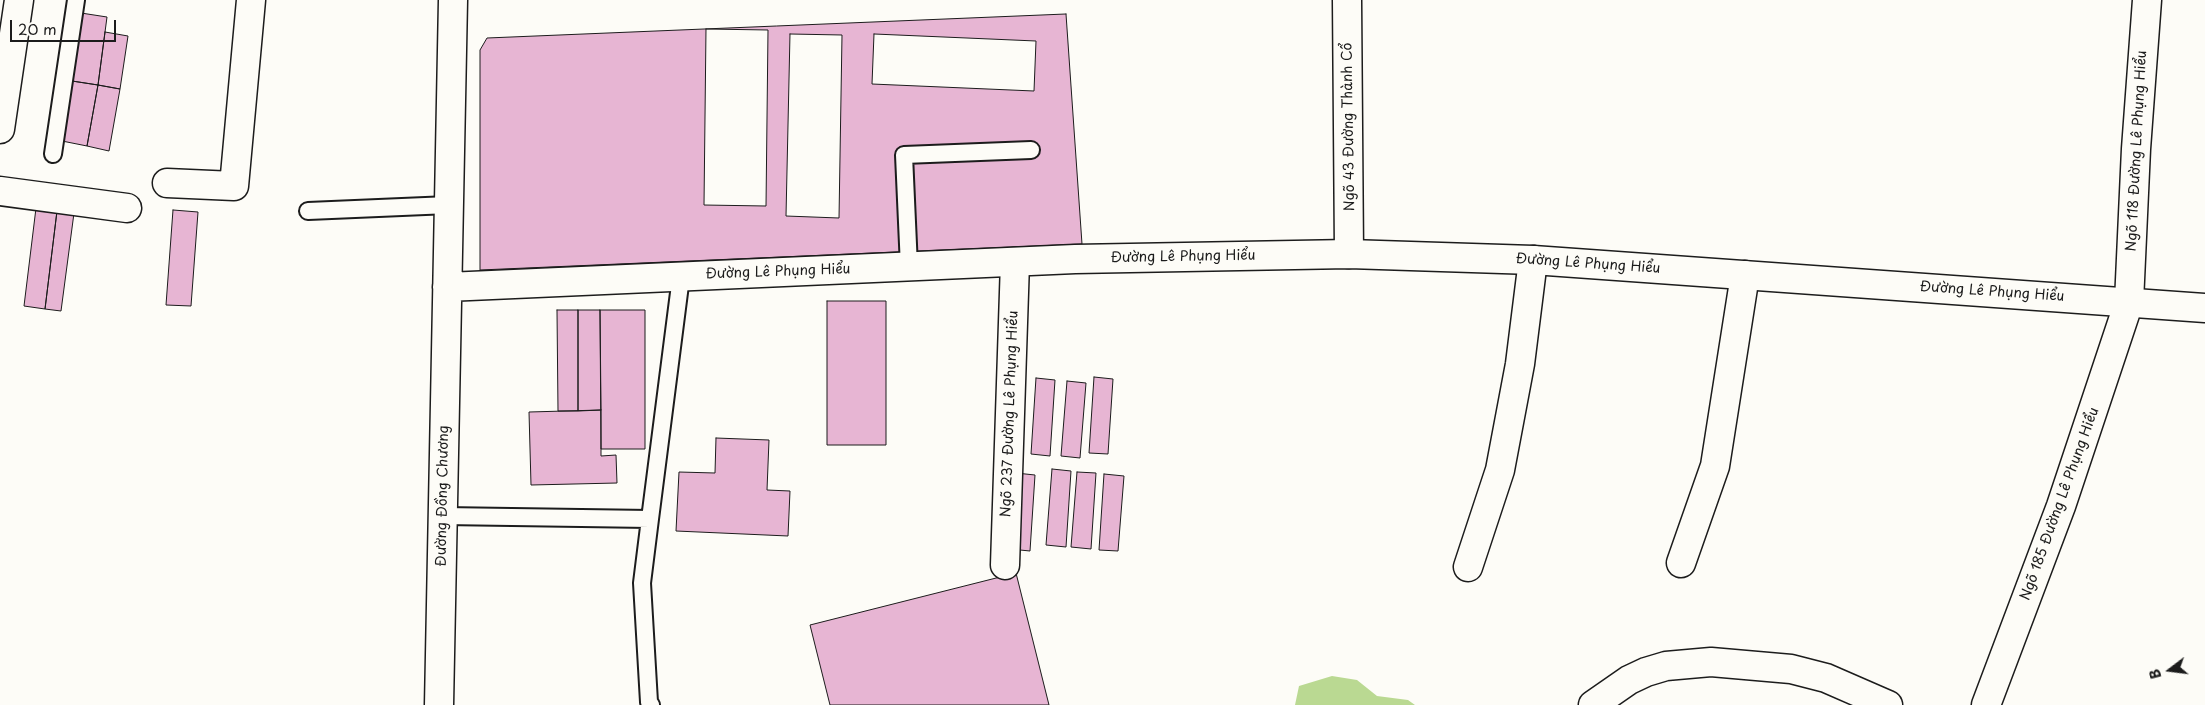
<!DOCTYPE html>
<meta charset="utf-8">
<style>
body{margin:0}
#map{position:relative;width:2205px;height:705px;overflow:hidden;background:#fdfcf7;font-family:"Playpen Sans",sans-serif}
canvas{display:block}
.north{position:absolute;left:2145px;top:645px;width:50px;height:50px;-webkit-text-stroke:4px #fdfcf7;paint-order:stroke;rotate:255deg;font-size:14px;font-weight:700;line-height:20px;text-align:center;color:#1c1c1c}
.north::after{content:'';display:block;margin:auto;width:18px;height:22px;background:#1c1c1c;clip-path:polygon(50% 0,100% 100%,50% 72%,0 100%)}
.scale{position:absolute;left:10px;top:20px;width:106px;height:22px;box-sizing:border-box;border:2px solid #1c1c1c;border-top:0;padding-left:6px;font-size:15px;line-height:18px;white-space:nowrap;color:#1c1c1c;-webkit-text-stroke:4px #fdfcf7;paint-order:stroke}
</style>
<div id="map">
<canvas width="2205" height="705"></canvas>
<div class="north">B</div>
<div class="scale">20 m</div>
</div>
<script>
const c = document.querySelector('canvas').getContext('2d');
c.lineJoin = 'round';
function fillPath(path, color) { c.fillStyle = color; c.fill(path, 'evenodd'); }
const toPath = rows => new Path2D(rows.map(r => 'M' + r).join(''));
function stroke(path, color, width, dash) { c.strokeStyle = color; c.lineWidth = width; c.lineCap = dash ? 'butt' : 'round'; c.setLineDash(dash || []); c.stroke(path); }
function drawText(font, color, halo, rows, align = 'center') {
  c.font = font + ' "Playpen Sans",sans-serif'; c.lineWidth = 4.5; c.setLineDash([]); c.textBaseline = 'middle'; c.strokeStyle = halo; c.fillStyle = color; for (const [text, x, y, turn = 0] of rows) {
    c.save(); c.translate(x, y); c.rotate((+turn || 0) * Math.PI / 180); c.textAlign = isNaN(turn) ? turn : align; if (halo) c.strokeText(text, 0, 0); c.fillText(text, 0, 0); c.restore();
  }
}
const green = toPath([
 [1332,676,1357,680,1377,696,1408,700,1415,705,1295,705,1299,686]
]);
const building = toPath([
 [81,13,107,17,98,85,72,81,81,13],
 [1066,14,1082,244,480,270,480,50,487,38,1066,14],
 [706,29,768,30,766,206,704,205,706,29],
 [105,32,128,36,120,89,98,85,105,32],
 [790,34,842,35,839,218,786,216,790,34],
 [874,34,1036,41,1034,91,872,84,874,34],
 [72,81,98,85,87,146,62,141,72,81],
 [98,85,120,89,109,151,87,146,98,85],
 [36,208,57,211,45,309,24,306,36,208],
 [173,210,198,212,191,306,166,305,173,210],
 [57,211,74,213,61,311,45,309,57,211],
 [827,301,886,301,886,445,827,445,827,301],
 [557,310,578,310,578,411,558,411,557,310],
 [578,310,600,310,601,410,578,411,578,310],
 [600,310,645,310,645,449,601,449,600,310],
 [1094,377,1113,379,1108,454,1089,453,1094,377],
 [1036,378,1055,380,1050,456,1031,454,1036,378],
 [1067,381,1086,383,1080,458,1061,456,1067,381],
 [601,410,601,456,616,455,617,483,531,485,529,412,601,410],
 [716,438,769,440,767,490,790,491,788,536,676,531,679,472,715,473,716,438],
 [1052,469,1071,471,1066,547,1046,545,1052,469],
 [1077,472,1096,473,1091,549,1071,547,1077,472],
 [1016,473,1035,475,1030,551,1010,549,1016,473],
 [1104,474,1124,476,1118,551,1099,550,1104,474],
 [1016,573,1049,705,830,705,810,625,1016,573]
]);
const lane = toPath([
 [53,154,76,0],
 [308,211,449,205],
 [909,267,904,155,1031,150],
 [443,516,650,519,681,277],
 [650,519,642,583,649,702,651,705]
]);
const street = toPath([
 [1347,0,1349,254],
 [0,129,19,0],
 [167,183,234,186,251,0],
 [0,191,127,208],
 [1681,563,1715,466,1745,275],
 [1005,565,1015,262],
 [1468,567,1500,470,1520,364,1533,260],
 [1593,705,1629,680,1646,672,1666,666,1711,662,1791,669,1826,678,1888,705],
 [1986,705,2061,506,2129,302,2136,149,2147,0]
]);
const secondary = toPath([
 [447,287,1075,259,1349,254,1533,260,2205,308],
 [439,705,453,0]
]);
const streetNames = [
 ["Ngõ 43 Đường Thành Cổ",1349,127,-91],
 ["Ngõ 118 Đường Lê Phụng Hiểu",2137,151,-87],
 ["Đường Lê Phụng Hiểu",1183,257,-1],
 ["Đường Lê Phụng Hiểu",1588,264,4],
 ["Đường Lê Phụng Hiểu",778,272,-2],
 ["Đường Lê Phụng Hiểu",1992,292,4],
 ["Ngõ 237 Đường Lê Phụng Hiểu",1010,414,-88],
 ["Đường Đồng Chương",443,496,-89],
 ["Ngõ 185 Đường Lê Phụng Hiểu",2060,504,-70]
];
fillPath(green, '#bad992');
fillPath(building, '#e7b5d3');
stroke(building, '#1c1c1c', 1);
stroke(lane, '#1c1c1c', 20);
stroke(street, '#1c1c1c', 31);
stroke(secondary, '#1c1c1c', 31);
stroke(lane, '#fdfcf7', 16);
stroke(street, '#fdfcf7', 28);
stroke(secondary, '#fdfcf7', 28);
drawText('14px', '#1c1c1c', '#fdfcf7', streetNames);
</script>
